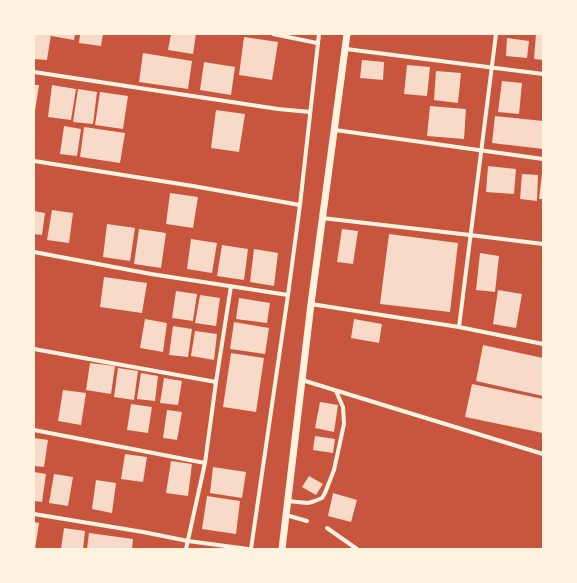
<!DOCTYPE html>
<style>
body{margin:0}
#map{position:relative;width:577px;height:583px;overflow:hidden;background:#c8553d;font-family:Overpass,sans-serif}
canvas{display:block}
.frame{position:absolute;inset:0;border:35px solid #fff3e0;pointer-events:none}
</style>
<div id="map">
<canvas width="577" height="583"></canvas>
<div class="frame"></div>
</div>
<script>
const c = document.querySelector('canvas').getContext('2d');
c.lineJoin = 'round';
function fillPath(path, color) { c.fillStyle = color; c.fill(path, 'evenodd'); }
const toPath = rows => new Path2D(rows.map(r => 'M' + r).join(''));
function stroke(path, color, width, dash) { c.strokeStyle = color; c.lineWidth = width; c.lineCap = dash ? 'butt' : 'round'; c.setLineDash(dash || []); c.stroke(path); }
const building = toPath([
 [34,34,51,34,47,60,34,59],
 [51,34,75,34,74,40,51,36],
 [80,34,103,34,101,46,79,43],
 [171,34,196,34,193,54,168,50],
 [536,34,543,34,543,60,534,59],
 [244,37,278,42,272,80,239,75],
 [507,38,529,41,527,58,506,56],
 [143,53,192,61,188,89,139,82],
 [362,60,384,62,383,80,360,78],
 [204,62,235,67,231,95,200,90],
 [407,65,430,67,427,96,404,94],
 [436,71,461,73,458,103,434,100],
 [502,81,522,83,519,114,498,112],
 [34,85,39,85,35,111,34,110],
 [52,85,76,89,71,120,48,117],
 [78,89,97,92,93,124,73,122],
 [100,92,128,96,123,129,95,125],
 [430,106,466,109,464,139,427,136],
 [216,110,245,114,239,152,211,148],
 [495,116,543,121,543,149,492,143],
 [64,126,81,129,77,156,60,154],
 [84,127,125,133,120,163,80,157],
 [488,166,516,169,514,194,486,192],
 [542,173,543,173,543,199,539,199],
 [522,174,538,175,537,201,520,199],
 [170,193,198,197,193,228,166,224],
 [52,210,73,213,69,243,47,240],
 [34,211,45,213,42,235,34,234],
 [107,224,135,228,130,261,103,257],
 [139,229,166,233,161,268,134,264],
 [342,229,358,231,353,264,337,262],
 [389,234,458,243,450,312,380,304],
 [191,239,217,243,212,273,187,269],
 [222,245,248,249,244,280,217,276],
 [254,249,278,253,274,286,250,282],
 [480,253,499,256,495,292,476,290],
 [104,277,147,283,142,313,100,307],
 [498,290,522,294,516,328,493,324],
 [176,291,197,294,193,321,172,318],
 [200,295,220,298,216,326,195,323],
 [239,298,270,303,267,323,236,319],
 [145,319,167,323,163,352,140,348],
 [354,319,382,324,379,343,351,338],
 [234,322,269,328,265,354,230,349],
 [173,326,192,329,188,357,169,355],
 [195,331,217,334,214,360,191,356],
 [483,345,543,358,543,396,476,381],
 [231,353,264,358,256,412,223,407],
 [90,363,115,366,111,394,86,390],
 [118,368,138,371,134,400,114,397],
 [141,373,158,376,155,401,137,399],
 [164,378,182,381,178,405,160,403],
 [472,384,543,399,543,433,465,417],
 [63,390,86,393,81,425,58,421],
 [320,402,338,405,334,432,315,428],
 [131,404,152,407,148,433,127,430],
 [167,410,182,412,177,440,163,438],
 [315,436,335,439,333,453,313,450],
 [34,438,48,440,44,467,34,466],
 [125,454,147,457,143,482,121,479],
 [171,461,192,464,188,496,166,493],
 [213,467,246,472,242,498,210,493],
 [34,472,46,474,42,502,34,501],
 [54,474,73,477,68,506,49,503],
 [309,476,323,484,316,495,302,487],
 [96,480,116,483,112,513,92,509],
 [333,493,357,500,351,522,328,516],
 [207,496,240,501,236,534,202,529],
 [34,522,39,523,35,549,34,549],
 [64,528,85,531,83,549,61,549],
 [89,533,133,539,132,549,87,549]
]);
const minor = toPath([
 [273,34,317,43],
 [346,49,543,74],
 [34,72,278,109,310,112],
 [335,130,543,159],
 [34,161,193,186,300,205,288,295,251,549],
 [300,205,319,34],
 [322,218,470,235,543,244],
 [34,252,151,274,288,295],
 [311,304,459,327,543,344],
 [459,327,496,34],
 [34,349,216,382],
 [302,380,543,454],
 [34,430,205,463],
 [287,501,308,503,315,501,322,498,325,493,334,470,344,424,343,407,336,391],
 [34,514,143,532,188,541,248,549],
 [286,515,307,521],
 [327,528,357,549],
 [186,549,205,463,216,382,231,286]
]);
const tertiary = toPath([
 [282,549,311,304,347,34]
]);
fillPath(building, '#f7dbc8');
stroke(minor, '#fff3e0', 4);
stroke(tertiary, '#fff3e0', 7);
</script>
